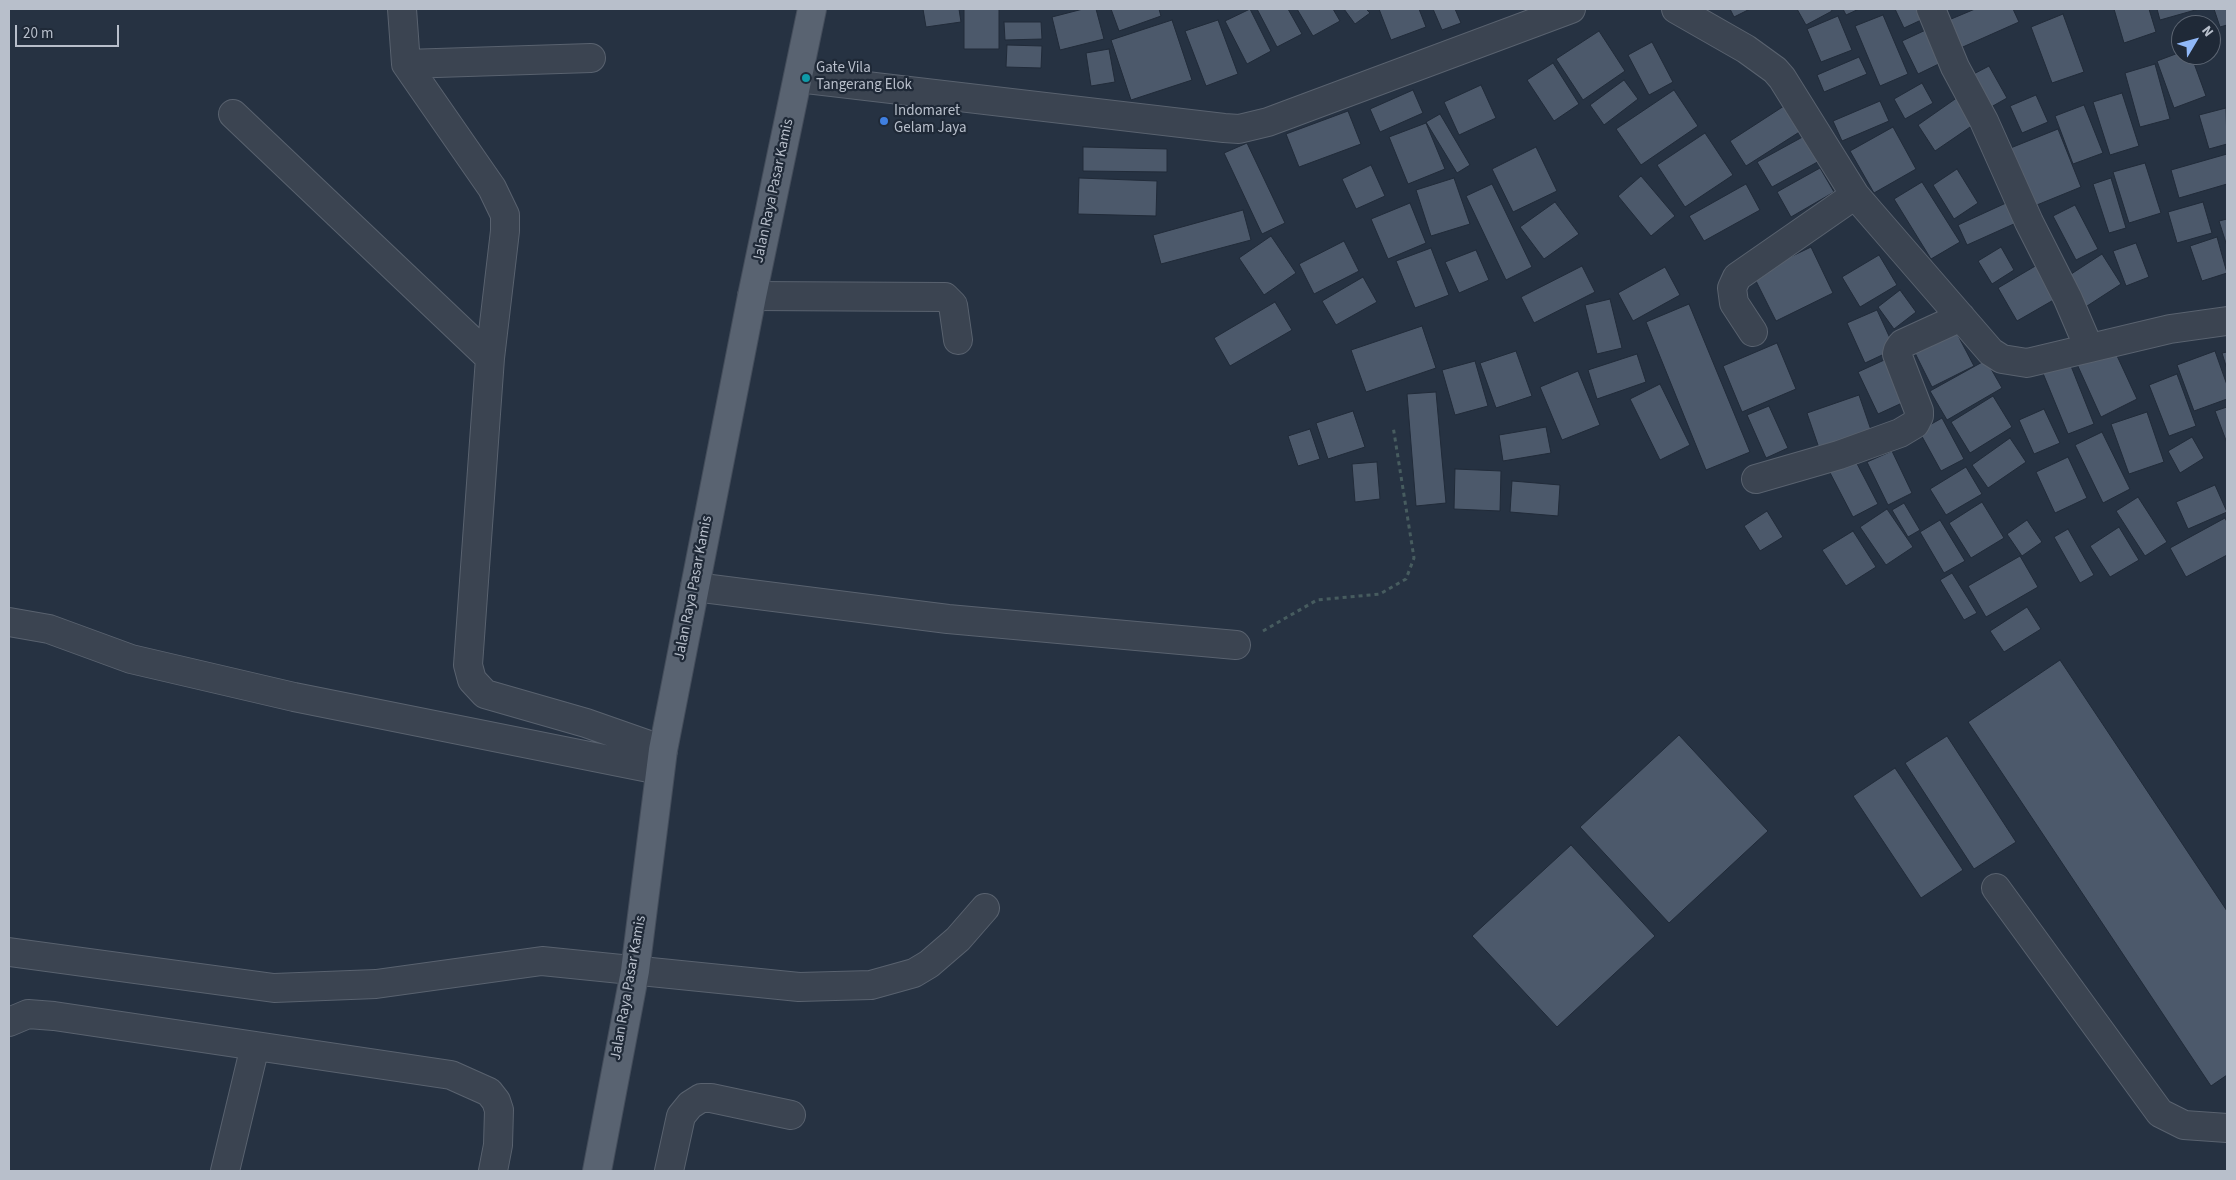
<!DOCTYPE html>
<style>
body{margin:0}
#map{position:relative;width:2236px;height:1180px;overflow:hidden;background:#263242;font-family:"Source Sans 3",sans-serif}
canvas{display:block}
.frame{position:absolute;inset:0;border:10px solid #b8bfcb;pointer-events:none}
.north{position:absolute;left:2171px;top:15px;width:50px;height:50px;box-sizing:border-box;background:#1f2937;border:1px solid #5c6572;border-radius:50%;rotate:53deg;font-size:14px;font-weight:700;line-height:20px;text-align:center;color:#b8bfcb}
.north::after{content:'';display:block;margin:auto;width:18px;height:22px;background:#90b8f8;clip-path:polygon(50% 0,100% 100%,50% 72%,0 100%)}
.scale{position:absolute;left:15px;top:25px;width:104px;height:22px;box-sizing:border-box;border:2px solid #b8bfcb;border-top:0;padding-left:6px;font-size:15px;line-height:18px;white-space:nowrap;color:#b8bfcb;-webkit-text-stroke:4px #1f2937;paint-order:stroke}
</style>
<div id="map">
<canvas width="2236" height="1180"></canvas>
<div class="frame"></div>
<div class="north">N</div>
<div class="scale">20 m</div>
</div>
<script>
const c = document.querySelector('canvas').getContext('2d');
c.lineJoin = 'round';
function fillPath(path, color) { c.fillStyle = color; c.fill(path, 'evenodd'); }
const toPath = rows => new Path2D(rows.map(r => 'M' + r).join(''));
function stroke(path, color, width, dash) { c.strokeStyle = color; c.lineWidth = width; c.lineCap = dash ? 'butt' : 'round'; c.setLineDash(dash || []); c.stroke(path); }
function drawText(font, color, halo, rows, align = 'center') {
  c.font = font + ' "Source Sans 3",sans-serif'; c.lineWidth = 4.5; c.setLineDash([]); c.textBaseline = 'middle'; c.strokeStyle = halo; c.fillStyle = color; for (const [text, x, y, turn = 0] of rows) {
    c.save(); c.translate(x, y); c.rotate((+turn || 0) * Math.PI / 180); c.textAlign = isNaN(turn) ? turn : align; if (halo) c.strokeText(text, 0, 0); c.fillText(text, 0, 0); c.restore();
  }
}
const building = toPath([
 [923,9,959,9,961,22,926,27,923,9],
 [964,9,999,9,999,49,964,49,964,9],
 [1083,9,1096,9,1104,39,1060,50,1052,17,1083,9],
 [1111,9,1159,9,1161,16,1119,31,1111,9],
 [1250,9,1271,51,1247,64,1225,21,1250,9],
 [1257,9,1288,9,1302,34,1277,47,1257,9],
 [1297,9,1333,9,1340,21,1313,36,1297,9],
 [1344,9,1366,9,1370,13,1355,24,1344,9],
 [1379,9,1419,9,1426,27,1391,40,1379,9],
 [1433,9,1455,9,1461,23,1442,30,1433,9],
 [1730,9,1750,9,1734,17,1730,9],
 [1797,9,1831,9,1832,11,1806,25,1797,9],
 [1843,9,1859,9,1846,15,1843,9],
 [1895,9,1929,9,1932,15,1904,28,1895,9],
 [1975,9,2013,9,2019,22,1956,50,1944,22,1975,9],
 [2114,9,2149,9,2156,32,2124,43,2114,9],
 [2157,9,2199,9,2160,20,2157,9],
 [2214,9,2227,9,2227,25,2220,27,2214,9],
 [2063,14,2084,72,2052,83,2031,27,2063,14],
 [1883,15,1908,74,1880,86,1855,26,1883,15],
 [1838,16,1852,50,1821,62,1807,29,1838,16],
 [1172,20,1192,80,1131,100,1111,40,1172,20],
 [1218,20,1238,74,1206,86,1185,31,1218,20],
 [1004,22,1041,22,1042,39,1005,40,1004,22],
 [1930,28,1945,61,1918,74,1902,41,1930,28],
 [1599,31,1625,71,1583,100,1556,59,1599,31],
 [1652,42,1673,82,1649,95,1628,55,1652,42],
 [1007,45,1042,46,1041,68,1006,67,1007,45],
 [1109,49,1115,82,1091,86,1086,53,1109,49],
 [2181,52,2181,55,2191,55,2206,96,2174,108,2157,61,2181,52],
 [1859,57,1867,74,1824,92,1817,75,1859,57],
 [1553,63,1579,104,1554,121,1527,80,1553,63],
 [2155,64,2170,119,2140,127,2125,73,2155,64],
 [1989,66,2007,98,1984,111,1966,78,1989,66],
 [1624,80,1638,99,1604,125,1590,105,1624,80],
 [1922,83,1933,103,1905,119,1894,99,1922,83],
 [1481,85,1496,118,1459,135,1444,102,1481,85],
 [1413,90,1423,113,1380,132,1370,109,1413,90],
 [1674,90,1698,126,1641,165,1616,129,1674,90],
 [2122,93,2139,146,2110,155,2093,102,2122,93],
 [2036,95,2048,122,2022,133,2010,106,2036,95],
 [1958,97,1976,123,1935,151,1918,125,1958,97],
 [1880,101,1889,121,1842,141,1833,121,1880,101],
 [2084,105,2103,153,2073,164,2055,116,2084,105],
 [1784,106,1801,131,1746,166,1730,141,1784,106],
 [2226,108,2227,144,2209,149,2199,115,2226,108],
 [1348,111,1361,144,1299,167,1286,134,1348,111],
 [1440,114,1470,165,1457,173,1426,122,1440,114],
 [1426,123,1445,169,1408,184,1389,137,1426,123],
 [1893,127,1916,169,1874,193,1850,151,1893,127],
 [2058,129,2081,187,2027,209,2003,151,2058,129],
 [1705,133,1733,175,1685,207,1657,165,1705,133],
 [1808,134,1823,159,1772,187,1757,162,1808,134],
 [1247,143,1285,223,1262,234,1224,153,1247,143],
 [1083,147,1167,149,1167,172,1083,171,1083,147],
 [1536,147,1557,191,1513,212,1492,169,1536,147],
 [2227,154,2227,184,2179,198,2171,170,2227,154],
 [2145,163,2161,213,2129,223,2113,172,2145,163],
 [1371,165,1385,196,1356,209,1342,179,1371,165],
 [1820,168,1834,192,1791,217,1777,192,1820,168],
 [1957,169,1978,203,1954,219,1933,185,1957,169],
 [1641,176,1675,216,1651,236,1618,196,1641,176],
 [1079,178,1157,181,1156,216,1078,214,1079,178],
 [1454,178,1470,224,1431,236,1416,190,1454,178],
 [2111,178,2126,228,2109,233,2093,184,2111,178],
 [1922,182,1960,242,1931,259,1894,199,1922,182],
 [1492,184,1532,267,1506,280,1466,196,1492,184],
 [1746,184,1760,210,1704,241,1689,216,1746,184],
 [1555,202,1579,234,1544,259,1520,227,1555,202],
 [2203,202,2212,233,2177,243,2168,212,2203,202],
 [1410,203,1426,243,1388,259,1371,219,1410,203],
 [2006,203,2016,223,1967,245,1958,225,2006,203],
 [2075,205,2098,249,2076,260,2053,216,2075,205],
 [1243,210,1251,240,1161,264,1153,235,1243,210],
 [2227,219,2227,246,2219,221,2227,219],
 [1271,236,1296,273,1264,295,1239,258,1271,236],
 [2217,237,2227,273,2202,281,2190,246,2217,237],
 [1344,241,1359,271,1314,294,1299,264,1344,241],
 [2136,243,2149,277,2126,286,2113,251,2136,243],
 [1811,247,1833,293,1776,321,1753,275,1811,247],
 [2001,247,2014,270,1992,284,1978,261,2001,247],
 [1431,248,1449,295,1415,308,1396,261,1431,248],
 [1476,250,1489,280,1459,293,1445,262,1476,250],
 [2102,254,2121,284,2084,308,2065,278,2102,254],
 [1879,255,1897,285,1860,307,1842,277,1879,255],
 [2037,265,2057,298,2017,321,1998,288,2037,265],
 [1582,266,1595,292,1534,323,1521,297,1582,266],
 [1665,267,1680,295,1633,321,1618,293,1665,267],
 [1363,277,1377,302,1336,325,1322,301,1363,277],
 [1900,290,1916,312,1894,329,1878,307,1900,290],
 [1610,299,1622,348,1597,354,1585,305,1610,299],
 [1275,302,1292,330,1230,366,1214,338,1275,302],
 [1689,304,1750,452,1706,470,1646,322,1689,304],
 [1877,310,1895,349,1865,363,1847,323,1877,310],
 [1422,326,1436,368,1366,392,1351,350,1422,326],
 [1954,328,1974,366,1932,387,1913,349,1954,328],
 [1777,343,1796,389,1742,412,1723,366,1777,343],
 [2112,345,2137,399,2101,417,2076,362,2112,345],
 [1516,351,1532,396,1496,408,1480,363,1516,351],
 [2215,351,2227,385,2227,399,2194,411,2177,365,2215,351],
 [2227,352,2227,369,2222,353,2227,352],
 [1637,354,1646,382,1597,399,1588,370,1637,354],
 [1893,356,1913,398,1878,414,1858,372,1893,356],
 [2067,356,2094,424,2068,434,2040,366,2067,356],
 [1986,360,2002,388,1947,420,1930,391,1986,360],
 [1475,361,1488,406,1455,415,1442,370,1475,361],
 [1578,371,1600,425,1562,440,1540,387,1578,371],
 [2177,374,2196,426,2169,436,2149,385,2177,374],
 [1660,384,1690,445,1660,460,1630,399,1660,384],
 [1436,392,1446,503,1416,506,1407,394,1436,392],
 [1859,395,1871,430,1819,448,1807,413,1859,395],
 [1993,396,2012,427,1970,453,1951,422,1993,396],
 [1769,406,1788,448,1766,458,1747,415,1769,406],
 [2227,407,2227,443,2215,411,2227,407],
 [2044,409,2060,443,2034,454,2019,420,2044,409],
 [1353,411,1365,447,1328,459,1316,423,1353,411],
 [2147,412,2164,462,2129,474,2111,424,2147,412],
 [1942,418,1964,459,1941,471,1919,431,1942,418],
 [1546,427,1551,453,1503,461,1499,435,1546,427],
 [1310,429,1320,459,1298,466,1288,436,1310,429],
 [2102,432,2130,489,2103,503,2075,445,2102,432],
 [2192,437,2204,458,2180,473,2168,451,2192,437],
 [2010,438,2026,462,1988,488,1972,465,2010,438],
 [1892,451,1912,493,1888,505,1867,462,1892,451],
 [1852,454,1878,504,1853,517,1827,467,1852,454],
 [2068,457,2087,498,2055,513,2036,472,2068,457],
 [1377,462,1380,499,1355,502,1352,464,1377,462],
 [1966,467,1982,494,1946,515,1930,489,1966,467],
 [1455,469,1501,471,1500,511,1454,509,1455,469],
 [1512,481,1560,485,1558,516,1510,512,1512,481],
 [2215,485,2227,512,2188,529,2176,502,2215,485],
 [2138,497,2167,542,2145,556,2116,511,2138,497],
 [1982,502,2004,538,1971,558,1949,523,1982,502],
 [1904,503,1920,530,1908,537,1892,510,1904,503],
 [1887,509,1913,547,1886,565,1860,527,1887,509],
 [1767,511,1783,537,1760,551,1744,526,1767,511],
 [2225,518,2227,522,2227,555,2186,577,2170,548,2225,518],
 [1940,520,1965,561,1944,573,1920,532,1940,520],
 [2027,520,2042,542,2022,556,2007,534,2027,520],
 [2119,527,2139,560,2110,577,2090,546,2119,527],
 [2068,529,2094,575,2080,583,2054,537,2068,529],
 [1853,531,1876,567,1846,586,1822,550,1853,531],
 [2020,556,2038,587,1986,617,1968,586,2020,556],
 [1952,573,1977,613,1964,620,1940,580,1952,573],
 [2027,607,2041,629,2004,652,1990,631,2027,607],
 [2060,660,2227,911,2227,1075,2211,1086,1968,722,2060,660],
 [1679,735,1768,831,1669,923,1580,827,1679,735],
 [1947,736,2016,842,1974,869,1905,763,1947,736],
 [1895,768,1963,870,1921,898,1853,796,1895,768],
 [1571,845,1655,936,1557,1027,1472,936,1571,845]
]);
const path = toPath([
 [1263,631,1317,600,1380,594,1406,579,1414,558,1393,426]
]);
const minor = toPath([
 [402,9,406,64,591,58],
 [1676,9,1746,49,1775,70,1782,78,1855,195,1991,352,2002,359,2027,363,2170,329,2227,321],
 [1931,9,1955,67,1984,121,2029,222,2068,299,2089,348],
 [798,78,1224,128,1239,129,1268,122,1571,9],
 [233,114,490,358,505,231,505,215,492,188,406,64],
 [752,296,945,297,953,305,958,340],
 [1753,332,1734,303,1732,288,1737,277,1855,195],
 [490,358,468,665,472,680,485,694,586,723,663,750],
 [1756,479,1839,455,1900,433,1915,424,1919,416,1919,411,1897,354,1898,350,1902,344,1961,317],
 [695,587,948,619,1236,645],
 [9,622,49,629,131,659,294,697,659,770],
 [1996,888,2160,1113,2184,1125,2227,1128],
 [9,952,274,988,376,984,542,961,799,987,871,985,914,973,929,964,958,939,985,908],
 [9,1022,28,1014,54,1016,451,1075,489,1092,496,1101,499,1110,498,1145,493,1171],
 [225,1171,255,1046],
 [669,1171,681,1116,690,1105,701,1098,711,1098,791,1115]
]);
const major = toPath([
 [597,1171,635,971,663,750,752,296,812,9]
]);
const markers = [
 [806,78,5,"#0f9aa8"],
 [884,121,5,"#3f7fe0"]
];
const poiNames = [
 ["Gate Vila",816,69],
 ["Tangerang Elok",816,86],
 ["Indomaret",894,112],
 ["Gelam Jaya",894,129]
];
const streetNames = [
 ["Jalan Raya Pasar Kamis",774,191,-78],
 ["Jalan Raya Pasar Kamis",694,588,-79],
 ["Jalan Raya Pasar Kamis",629,988,-80]
];
fillPath(building, '#4c596b');
stroke(building, '#212b39', 1);
stroke(minor, '#59626f', 30);
stroke(major, '#444d5b', 30);
stroke(path, '#475c5f', 3, [4, 4]);
stroke(minor, '#3b4451', 28);
stroke(major, '#596371', 28);
for (const [x, y, r, color] of markers) { const dot = new Path2D(); dot.arc(x, y, r, 0, 2 * Math.PI); c.fillStyle = color; c.fill(dot); stroke(dot, '#1f2937', 2); }
drawText('15px', '#b8bfcb', '#1f2937', poiNames, 'left');
drawText('15px', '#b8bfcb', '#1f2937', streetNames);
</script>
